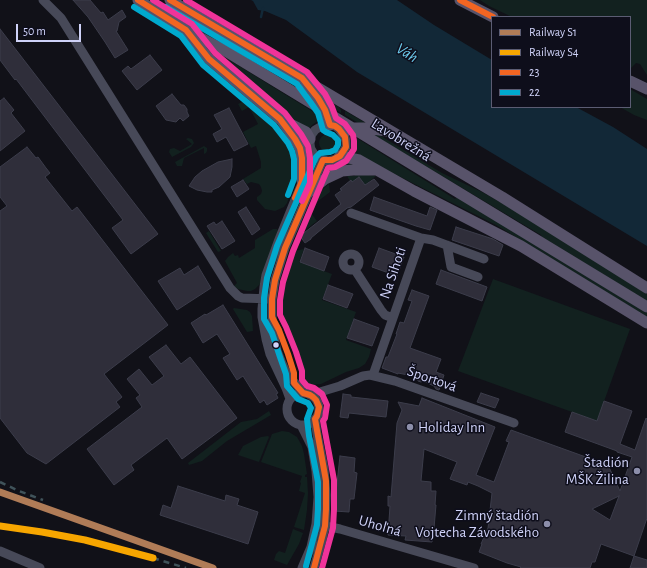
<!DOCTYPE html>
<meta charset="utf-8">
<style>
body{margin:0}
#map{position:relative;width:647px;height:568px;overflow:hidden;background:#111118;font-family:"Alegreya Sans",sans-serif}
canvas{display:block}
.legend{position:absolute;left:491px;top:16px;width:140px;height:92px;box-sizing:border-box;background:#0e0e1b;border:1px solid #5b5c73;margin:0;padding:5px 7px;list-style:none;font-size:12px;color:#cfd2f8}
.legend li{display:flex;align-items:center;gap:8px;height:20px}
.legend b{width:20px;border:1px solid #5b5c73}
.scale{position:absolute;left:16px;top:24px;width:65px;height:18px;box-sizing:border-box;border:2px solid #cfd2f8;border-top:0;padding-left:5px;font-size:12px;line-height:14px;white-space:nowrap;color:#cfd2f8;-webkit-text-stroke:3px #0e0e1b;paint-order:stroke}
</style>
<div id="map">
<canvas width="647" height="568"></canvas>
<ul class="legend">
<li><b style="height:5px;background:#b07c57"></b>Railway S1</li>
<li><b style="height:5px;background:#f7a600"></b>Railway S4</li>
<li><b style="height:5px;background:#f26522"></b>23</li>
<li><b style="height:5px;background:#00a9ce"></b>22</li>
</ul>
<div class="scale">50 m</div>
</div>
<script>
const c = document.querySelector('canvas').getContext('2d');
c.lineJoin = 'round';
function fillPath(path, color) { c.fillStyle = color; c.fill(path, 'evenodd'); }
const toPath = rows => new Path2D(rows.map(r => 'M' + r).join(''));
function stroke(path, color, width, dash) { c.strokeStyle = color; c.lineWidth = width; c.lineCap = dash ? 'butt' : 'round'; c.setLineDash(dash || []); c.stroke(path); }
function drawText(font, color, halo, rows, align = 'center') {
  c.font = font + ' "Alegreya Sans",sans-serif'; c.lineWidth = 3; c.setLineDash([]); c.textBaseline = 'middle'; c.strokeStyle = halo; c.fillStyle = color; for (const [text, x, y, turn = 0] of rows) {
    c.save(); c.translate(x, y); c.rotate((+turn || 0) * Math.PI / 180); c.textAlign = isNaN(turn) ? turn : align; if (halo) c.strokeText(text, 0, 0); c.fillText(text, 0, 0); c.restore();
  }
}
const green = toPath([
 [480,0,647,0,647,75,640,64,636,63,630,69,630,17,512,17,489,6],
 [199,42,200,42,325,119,318,121,312,125,309,129,278,111],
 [630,89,647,99,647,120,634,115,620,107,630,107],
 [241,96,255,108,257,107,283,129,296,148,298,171,296,179,287,203,284,207,275,211,265,209,257,200,257,197,261,194,262,191,261,187,259,184,251,182,247,184,243,179,261,168,261,162,256,146,251,148,243,132,258,124,249,107,242,111,238,104,242,102,239,97],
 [322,97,339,107,341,110,341,113,325,104],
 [345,111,366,123,360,124,345,115],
 [360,127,371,130,442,173,482,192,518,212,647,294,647,301,542,237,541,235],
 '319 143a9 9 0 1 1 18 0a9 9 0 1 1-18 0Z',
 [355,137,455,199,457,197,647,313,647,317,496,225,355,154,356,145],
 [188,138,192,139,194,143,191,147,172,157,169,152,170,149,174,148,180,151,192,144,186,139],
 [204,146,207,148,207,151,206,153,204,154,204,148,184,158,182,166,177,166,175,162],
 [344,161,351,161,351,166,319,179,323,169,327,167,335,165],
 [355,174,369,175,376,176,365,185,359,177,352,182,351,180,350,181,347,176,355,176],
 [329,184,330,192,317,202,312,201,320,191],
 [308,209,317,221,295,238],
 [273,229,277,229,278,231,260,284,255,289,251,291,247,291,238,289,234,286,237,283,225,261,228,257,233,253,235,256,238,255,239,258,255,248,255,240],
 [209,231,221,251,218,252,206,233],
 [304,249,299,262,332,274,322,300,356,312,346,340,371,349,369,357,365,364,359,368,346,372,321,384,310,385,304,383,280,315,283,271,290,252],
 [493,279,630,329,597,421,458,371],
 [234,308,247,310,250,312,252,316,253,331,247,332,233,309],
 [269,411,271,415,227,441,202,461,189,465,188,463,241,422,257,419],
 [282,431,289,432,297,437,302,446,304,454,307,474,305,475,305,477,307,477,308,493,307,510,304,530,294,527,305,493,299,491,301,483,300,482,302,476,261,462,272,434],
 [268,436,269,437,259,462,238,455,243,446,261,437],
 [293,529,303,533,299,544,287,565,274,560,276,554,279,551,285,553]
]);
const water = toPath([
 [251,0,397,0,434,25,492,60,492,107,576,107,613,127,647,149,647,246,357,72,286,20,265,11,258,10,253,1]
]);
const stream = toPath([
 [261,17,263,8]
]);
const building = toPath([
 [73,0,90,0,101,13,103,12,108,20,122,10,126,17,119,22,117,31,116,31,128,50,115,58,105,42,88,17,73,0],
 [0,29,158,234,131,254,112,228,123,220,16,79,15,80,0,60,0,29],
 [150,55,162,70,137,90,122,71,128,66,131,69,150,55],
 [172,94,181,105,184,105,187,109,187,112,189,116,183,121,180,118,176,122,166,120,156,106,172,94],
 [4,98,14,110,11,113,25,131,0,151,0,101,4,98],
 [229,108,248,144,234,151,226,137,217,142,213,134,222,129,214,115,229,108],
 [27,147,36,158,38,157,46,168,50,173,45,177,72,211,77,207,168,325,104,374,122,397,116,402,120,407,46,464,27,453,0,418,0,211,7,206,0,197,0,167,27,147],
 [232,159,232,167,230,177,219,187,212,190,212,192,207,192,197,190,189,186,195,177,202,171,218,162,232,159],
 [359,177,365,185,374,179,379,185,351,207,347,208,311,238,311,239,305,243,300,236,341,204,335,195,342,190,340,189,351,180,352,182,359,177],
 [243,180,249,189,237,197,231,187,243,180],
 [374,197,427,216,430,207,437,210,430,230,416,226,370,210,374,197],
 [246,207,260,229,252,235,238,212,246,207],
 [222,221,235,241,222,249,207,226,214,222,216,225,222,221],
 [456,227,493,239,503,245,499,256,452,240,456,227],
 [305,248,329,257,324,271,300,262,305,248],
 [379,248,404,257,397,276,372,267,379,248],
 [198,266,211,288,177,310,158,281,180,268,184,275,198,266],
 [441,270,487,287,482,301,436,284,441,270],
 [328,285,353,294,347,308,323,299,328,285],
 [412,290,429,296,410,348,441,359,436,372,444,375,439,390,436,389,434,386,423,381,421,382,418,381,417,378,418,377,398,373,398,374,382,368,386,357,388,357,397,334,396,334,400,322,404,323,412,301,408,300,412,290],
 [223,305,278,393,276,394,278,398,267,405,264,400,260,403,243,376,237,380,223,358,230,354,217,334,203,343,191,323,205,314,206,315,223,305],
 [354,319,379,328,372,346,347,338,354,319],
 [166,345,181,364,190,357,237,418,182,459,167,438,131,465,134,470,114,485,87,449,142,407,136,398,140,395,127,379,139,369,152,385,164,376,149,357,166,345],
 [481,393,499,399,495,408,477,402,481,393],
 [343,394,351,395,351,397,388,401,386,417,349,413,348,418,340,417,343,394],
 [422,398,495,427,476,475,494,482,509,442,506,441,511,430,608,465,620,491,632,457,617,452,617,451,565,432,572,412,597,421,604,401,632,411,620,444,635,450,646,418,647,419,647,518,634,556,601,544,595,562,592,562,590,568,520,568,521,567,507,563,479,552,482,544,481,544,488,528,492,493,478,486,468,482,467,485,450,479,457,462,424,449,421,481,431,482,431,491,436,491,435,505,436,505,434,528,433,528,432,542,405,540,406,536,388,535,390,506,388,506,388,496,391,497,397,423,402,410,398,402,419,406,422,398],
 [619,496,610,520,592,509,619,496],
 [340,456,355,458,354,472,357,473,354,499,350,499,349,512,334,511,340,456],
 [178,486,225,501,226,495,239,499,237,505,258,512,248,544,160,515,163,505,171,508,178,486],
 [634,556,647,560,647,568,630,568,634,556]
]);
const minor = toPath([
 [43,0,61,18,230,288,238,296,242,298,272,299],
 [351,213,421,238,433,240,484,259],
 [447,245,451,267,478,277],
 '343 262a8 8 0 1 1 16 0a8 8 0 1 1-16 0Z',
 [355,270,381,310,385,315,393,318],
 [373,375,421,238],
 [303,393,286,372,281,361,277,351,275,342,272,317,272,299,275,280,285,248,323,160],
 '287 409a16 16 0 1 1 32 0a16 16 0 1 1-32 0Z',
 [310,395,340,386,363,376,370,375,395,381,514,423],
 [290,399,286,388,270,354,266,339,262,317,262,309,264,287,266,275,278,242,312,158,310,144,310,139,312,134,315,130,320,127,325,125,330,125,335,126,339,129,345,137,346,142,346,147,343,152,336,159,328,161,323,160,318,158,314,154,311,149],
 [301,425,312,447,316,471,318,497,316,524,311,547,302,568],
 [316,524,340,529,474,568],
 [0,551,40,568],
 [314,568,322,540,325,526,326,495,324,469,317,434,315,419]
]);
const major = toPath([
 [138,0,186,30,224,50,647,307],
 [170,0,502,197,647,288],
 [460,0,493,17],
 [189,34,209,59,280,119,306,132,310,139],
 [630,81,647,89],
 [306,83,318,98,325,110,330,125],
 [282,121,295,139,300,148,302,158,302,181],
 [343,132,350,129,355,128,367,128,386,131],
 [340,156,359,160,414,191,521,246,647,323],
 [309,192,325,179,342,171,353,170,375,170]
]);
const rail = toPath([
 [0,482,19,491,43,500],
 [153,558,186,568]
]);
const bus1 = toPath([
 [138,0,186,30,209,59,280,119,295,139,300,148,302,158,302,181,295,198],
 [170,0,302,78,318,98,325,110,330,125,335,126,339,129,345,137,346,147,340,156,332,160,323,160,285,248,275,280,272,299,272,317,279,330,288,354,294,373,294,383,303,393,310,395,313,397,316,400,319,407,317,416,315,419,326,481,326,509,325,526,314,568],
 [460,0,493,17]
]);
const bus2 = toPath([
 [134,7,181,36,203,65,274,125,288,143,292,151,294,159,294,179,288,195],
 [166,7,297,84,311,103,318,113,323,130,326,132,333,135,338,140,338,145,335,150,330,152,320,153,316,157,277,246,267,278,264,298,264,319,272,333,280,357,286,374,287,386,298,399,308,403,311,408,307,419,309,436,318,482,318,509,317,525,306,566]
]);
const bus3 = toPath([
 [153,0,192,24,215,53,285,113,301,134,308,146,310,158,310,183,302,201],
 [186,0,307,72,325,94,332,107,336,118,345,124,353,135,354,141,354,149,346,161,335,167,328,168,293,251,283,282,280,300,280,315,286,327,296,352,302,371,302,380,307,386,314,388,322,394,327,405,325,418,323,421,334,480,334,509,333,528,322,568]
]);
const rail1 = toPath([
 [0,492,213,568]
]);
const rail2 = toPath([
 [0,526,42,532,85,540,153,558]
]);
const markers = [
 [276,345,3.5,"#cfd2f8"],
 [410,427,4,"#8c8eaa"],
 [637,471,4,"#8c8eaa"],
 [547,524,4,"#8c8eaa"]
];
const streetNames = [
 ["Ľavobrežná",401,140,32],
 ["Na Sihoti",393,273,-71],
 ["Športová",432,379,19],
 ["Uhoľná",380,526,16]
];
const poiNames = [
 ["Holiday Inn",418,427,"left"],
 ["Štadión",629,462],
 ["MŠK Žilina",629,479],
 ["Zimný štadión",539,515],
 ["Vojtecha Závodského",539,532]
];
const waterNames = [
 ["Váh",407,53,32]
];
fillPath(green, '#12211f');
fillPath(water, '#122837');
stroke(stream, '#122837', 2.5);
fillPath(building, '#2f2e3a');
stroke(building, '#3c3d4b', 1);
stroke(minor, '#474958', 9);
stroke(major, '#58536a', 11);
stroke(rail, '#40535a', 2.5, [6, 5]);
stroke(bus1, '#f26522', 6);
stroke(bus2, '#00a9ce', 6);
stroke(bus3, '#ef339a', 6);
stroke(rail1, '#b07c57', 7);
stroke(rail2, '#f7a600', 7);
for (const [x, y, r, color] of markers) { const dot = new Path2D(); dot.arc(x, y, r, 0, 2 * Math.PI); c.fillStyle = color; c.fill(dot); stroke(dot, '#0e0e1b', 1.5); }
drawText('15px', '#cfd2f8', '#0e0e1b', streetNames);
drawText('15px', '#cfd2f8', '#0e0e1b', poiNames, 'right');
drawText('italic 16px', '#6bc8ea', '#0e0e1b', waterNames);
</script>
